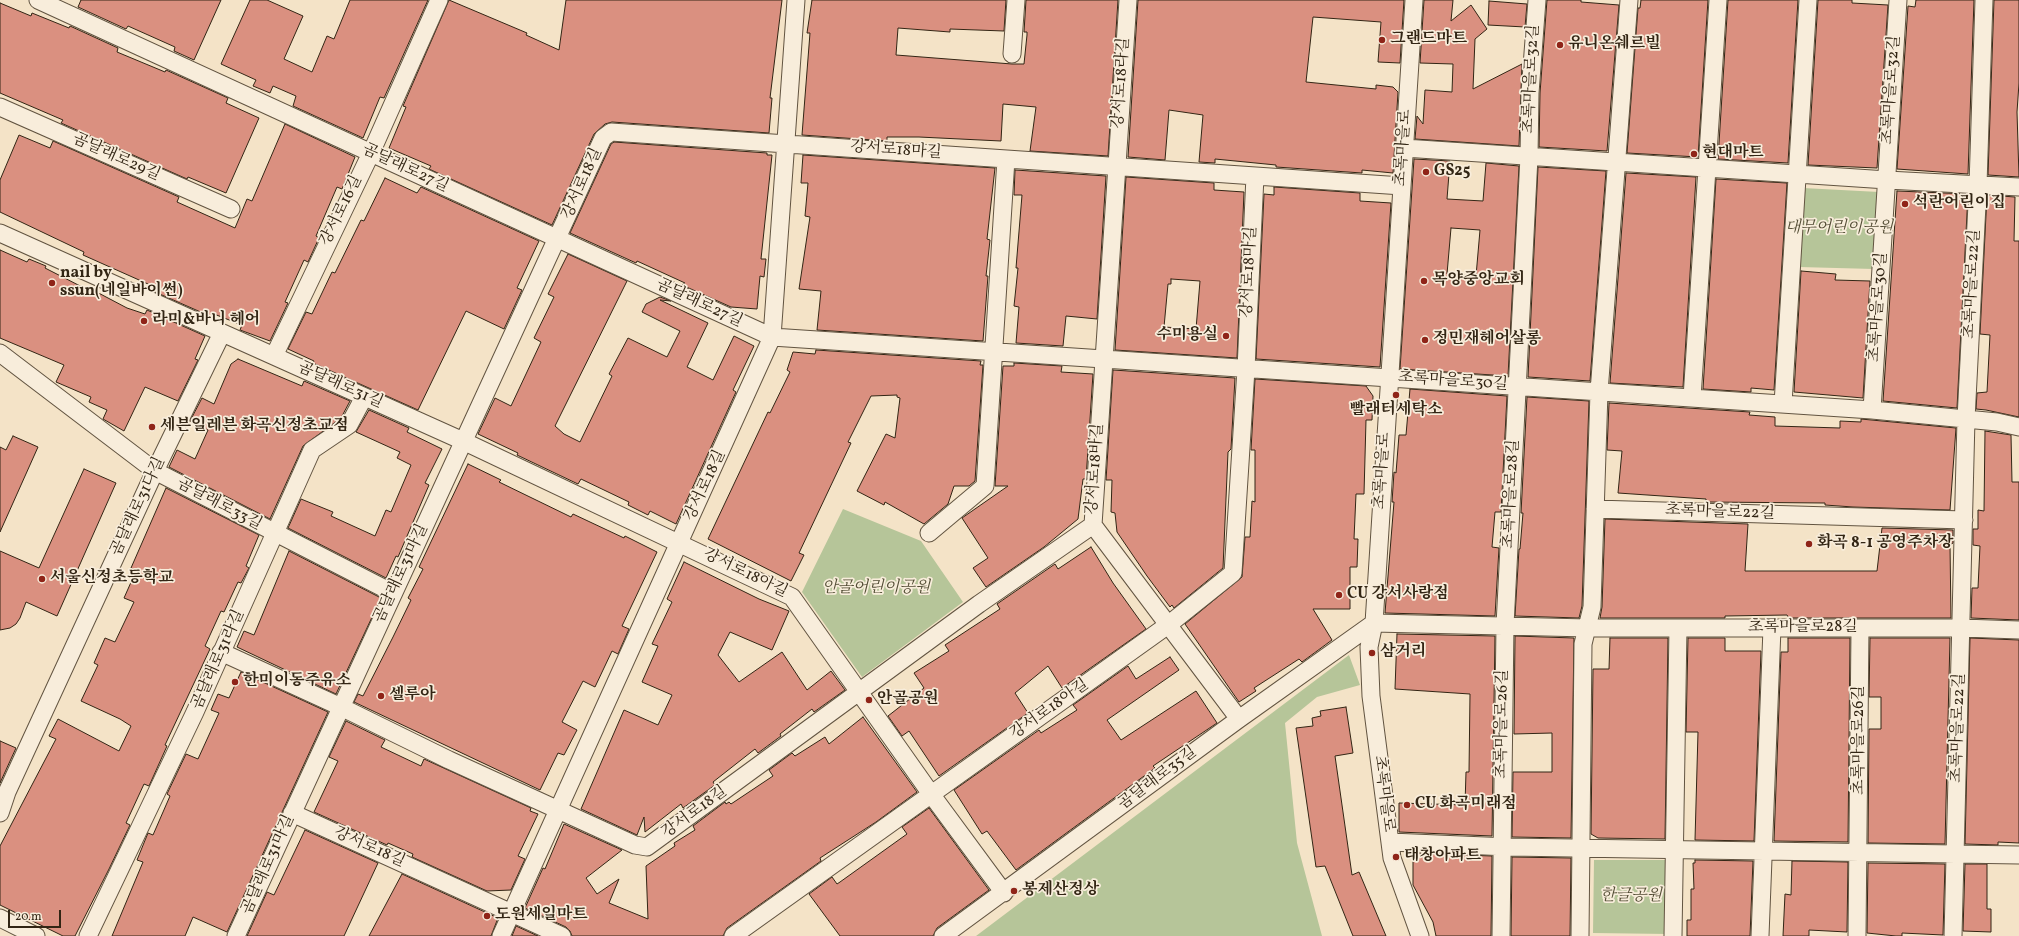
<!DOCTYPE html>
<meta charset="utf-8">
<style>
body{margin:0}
#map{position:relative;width:2019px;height:936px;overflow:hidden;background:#f4e3c7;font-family:Vollkorn,serif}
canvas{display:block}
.scale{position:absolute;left:8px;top:910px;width:53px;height:18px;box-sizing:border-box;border:2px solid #322514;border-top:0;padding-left:5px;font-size:12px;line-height:14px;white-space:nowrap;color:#322514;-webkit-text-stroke:3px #f8eddb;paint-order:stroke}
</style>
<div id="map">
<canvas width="2019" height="936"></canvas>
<div class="scale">20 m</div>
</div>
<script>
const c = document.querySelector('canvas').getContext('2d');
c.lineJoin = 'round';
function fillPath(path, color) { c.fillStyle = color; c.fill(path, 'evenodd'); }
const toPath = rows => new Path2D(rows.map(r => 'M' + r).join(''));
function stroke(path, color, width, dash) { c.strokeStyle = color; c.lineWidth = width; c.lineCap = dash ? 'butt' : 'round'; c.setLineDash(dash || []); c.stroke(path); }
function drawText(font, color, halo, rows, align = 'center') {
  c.font = font + ' Vollkorn,"Noto Serif KR",serif'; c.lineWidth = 3.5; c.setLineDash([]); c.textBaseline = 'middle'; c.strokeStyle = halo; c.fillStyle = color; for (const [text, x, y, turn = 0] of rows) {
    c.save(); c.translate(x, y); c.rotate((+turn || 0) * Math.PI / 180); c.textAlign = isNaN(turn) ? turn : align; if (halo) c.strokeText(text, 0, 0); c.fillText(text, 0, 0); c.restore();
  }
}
const green = toPath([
 [1803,188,1879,192,1874,269,1799,267],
 [843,509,921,541,963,602,862,677,802,592],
 [1349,655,1360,685,1317,697,1285,723,1297,843,1322,936,976,936],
 [1594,860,1670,860,1668,934,1593,933]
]);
const building = toPath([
 [81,0,221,0,194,60,174,51,175,47,128,26,126,29,78,7,81,0],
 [250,0,267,0,303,16,284,59,312,72,327,36,334,39,350,0,428,0,384,98,380,97,363,138,293,106,296,96,273,86,270,93,253,86,256,80,221,64,250,0],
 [449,0,527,33,526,35,559,50,566,0,782,0,770,98,772,98,769,133,612,122,605,124,594,134,552,225,429,169,431,166,389,148,406,107,403,106,449,0],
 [812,0,1006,0,1004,31,950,29,950,32,898,28,896,55,1012,64,1024,64,1027,35,1027,32,1024,32,1026,0,1118,0,1108,156,1030,151,1036,107,1003,104,1001,141,919,137,887,137,887,141,802,135,810,33,807,33,812,0],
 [1138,0,1404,0,1400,63,1378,62,1381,22,1313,17,1306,82,1376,89,1376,85,1393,87,1398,92,1393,173,1362,170,1362,173,1276,167,1276,165,1215,159,1215,163,1199,162,1203,115,1169,110,1165,160,1128,157,1138,0],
 [1424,0,1453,0,1451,21,1471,5,1487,29,1475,39,1473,89,1522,64,1519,146,1415,139,1417,116,1423,124,1425,90,1452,92,1453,64,1420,63,1424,0],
 [1547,0,1581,0,1581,2,1619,5,1607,151,1539,147,1540,93,1547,0],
 [1641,0,1708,0,1698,157,1627,153,1638,8,1640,8,1641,0],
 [1728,0,1798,0,1788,163,1718,159,1728,0],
 [1818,0,1852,0,1852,3,1888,5,1877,168,1808,165,1818,0],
 [1916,0,1974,0,1968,174,1897,169,1908,6,1915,7,1916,0],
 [1994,0,2019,0,2019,83,2017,112,2019,177,1988,175,1994,0],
 [1489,1,1527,4,1525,27,1488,25,1489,1],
 [0,3,31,16,32,13,69,28,70,26,118,48,117,52,165,72,166,70,228,98,226,103,259,118,226,193,188,177,187,179,61,123,63,120,0,93,0,3],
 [285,124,355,157,342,189,337,187,316,236,319,238,308,262,304,260,285,302,288,303,270,341,240,330,242,325,214,314,212,317,155,292,157,288,83,255,84,252,0,212,0,180,19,135,50,148,53,141,179,197,177,202,235,228,247,199,252,201,285,124],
 [614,142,767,153,767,155,772,155,761,259,766,259,764,277,760,276,757,309,731,307,682,285,685,283,637,261,636,263,570,233,611,144,614,142],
 [803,155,995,168,987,239,990,240,986,276,988,276,983,341,817,330,821,291,799,289,810,217,805,216,808,183,801,183,803,155],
 [1414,159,1450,161,1447,199,1483,201,1486,163,1519,166,1508,376,1400,369,1414,159],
 [1451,228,1480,230,1476,276,1447,274,1451,228],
 [1538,167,1606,171,1590,381,1528,377,1538,167],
 [1015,170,1106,176,1097,319,1066,316,1063,346,1016,343,1019,307,1014,306,1018,268,1016,268,1022,195,1014,195,1015,170],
 [1626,173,1696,177,1683,387,1610,383,1626,173],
 [1126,177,1214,183,1214,190,1244,192,1237,358,1115,350,1126,177],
 [1171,279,1200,281,1196,329,1164,327,1168,284,1171,284,1171,279],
 [385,178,417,193,421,187,539,241,517,288,522,290,504,329,466,311,418,410,313,363,314,361,288,349,306,312,312,314,332,272,335,273,361,220,364,221,385,178],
 [1716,179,1787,183,1774,390,1751,388,1751,392,1703,389,1716,179],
 [1274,187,1360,193,1360,201,1391,203,1380,367,1256,359,1264,194,1274,195,1274,187],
 [1897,191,1968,194,1957,408,1883,401,1897,191],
 [1987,195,2015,197,2014,241,2019,241,2019,417,1986,410,1976,409,1977,393,1987,392,1990,335,1980,334,1987,195],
 [0,250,27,262,29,259,46,266,45,268,88,290,89,288,127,308,145,314,147,310,205,336,195,359,198,360,178,401,145,387,124,431,103,419,107,410,89,402,91,397,56,382,64,365,0,338,0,250],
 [568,254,627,281,555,426,564,434,580,442,612,376,609,374,628,338,667,357,680,331,642,312,646,304,660,297,671,301,660,300,708,323,687,367,713,380,734,336,754,346,733,390,736,392,676,524,650,511,648,515,628,505,629,502,581,479,578,484,517,455,518,453,478,434,495,398,511,406,541,342,534,338,554,297,548,294,568,254],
 [1801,271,1836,274,1835,280,1870,281,1863,398,1794,392,1801,271],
 [816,350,981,361,980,365,983,365,975,481,969,486,954,486,948,504,924,524,885,502,884,505,857,491,886,434,895,438,900,398,897,397,897,395,871,396,848,442,851,443,799,553,804,555,791,581,708,539,768,412,770,413,790,372,787,370,793,352,815,354,816,350],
 [238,359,302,386,304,381,350,401,341,418,303,446,270,519,169,467,177,450,195,459,208,430,190,421,202,398,214,404,231,364,238,359],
 [1014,363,1062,366,1061,372,1093,374,1086,479,1083,479,1078,519,1044,547,986,587,973,568,988,558,962,518,1008,486,995,486,1003,366,1014,366,1014,363],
 [1113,370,1235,378,1231,449,1228,452,1223,568,1174,608,1172,605,1170,607,1147,576,1117,532,1115,513,1111,512,1112,480,1106,480,1113,370],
 [1255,379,1366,386,1373,396,1372,420,1366,420,1364,494,1356,494,1354,539,1358,539,1357,567,1350,567,1350,609,1313,609,1332,640,1302,662,1299,659,1254,688,1256,691,1239,702,1185,624,1242,577,1245,537,1250,537,1252,501,1255,502,1255,450,1251,450,1255,379],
 [1410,389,1507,396,1501,512,1495,512,1492,547,1499,548,1495,616,1385,613,1394,502,1392,502,1394,472,1396,473,1399,435,1406,435,1410,389],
 [1527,397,1589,401,1582,606,1579,618,1515,616,1519,549,1520,549,1523,513,1521,513,1527,397],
 [1609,403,1750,412,1749,415,1775,417,1775,426,1840,428,1840,421,1861,422,1861,419,1956,428,1950,510,1853,507,1825,505,1825,503,1706,502,1706,499,1618,493,1622,451,1607,450,1609,403],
 [369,410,409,428,407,432,442,449,425,483,429,485,398,557,396,556,386,578,288,528,301,499,333,512,331,516,375,536,386,510,391,512,411,465,397,458,400,452,356,432,369,410],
 [1985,431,2011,435,2012,482,2019,482,2019,620,1971,618,1972,588,1978,588,1980,546,1973,545,1973,529,1978,529,1978,510,1984,511,1985,431],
 [13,436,38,447,0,532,0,447,6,450,13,436],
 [468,464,501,480,499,482,571,517,573,514,624,538,625,536,657,552,622,626,629,629,618,654,612,651,595,687,583,681,562,722,577,730,564,755,558,753,540,790,354,702,358,694,363,696,393,637,411,600,408,598,423,569,419,567,468,464],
 [84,469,116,483,57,616,26,602,20,618,16,624,10,628,0,630,0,551,39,568,84,469],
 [166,488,259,535,246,566,249,568,241,583,238,582,224,612,221,611,205,646,210,649,165,745,167,746,149,786,144,784,126,823,130,825,109,869,75,936,63,936,0,905,0,846,56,739,49,736,58,719,119,751,131,726,120,719,81,701,98,665,94,663,105,638,115,642,134,602,124,598,136,571,131,568,166,488],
 [1605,519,1748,524,1745,571,1877,571,1882,528,1953,530,1953,543,1950,545,1951,618,1789,618,1787,615,1725,616,1725,618,1600,618,1602,607,1605,519],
 [1091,547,1113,583,1146,629,1062,688,1048,666,1015,693,1028,713,939,776,909,731,902,736,888,716,924,688,914,673,949,651,945,645,1000,609,997,604,1055,564,1058,569,1091,547],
 [289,551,381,598,336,694,237,647,244,631,254,635,289,551],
 [684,562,759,599,789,611,772,650,730,632,718,655,739,682,782,652,807,690,831,671,845,690,814,712,812,709,780,734,781,736,758,753,755,749,713,782,715,785,683,808,681,804,645,832,644,817,637,835,581,809,624,710,658,725,672,695,642,682,658,646,652,644,672,602,667,599,684,562],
 [1397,634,1495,636,1492,836,1399,832,1399,803,1465,805,1466,772,1469,772,1470,694,1395,689,1397,634],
 [1515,636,1574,638,1571,838,1512,837,1513,772,1552,772,1552,733,1514,734,1515,636],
 [1610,638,1668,638,1665,839,1598,838,1591,834,1593,669,1609,669,1610,638],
 [1688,638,1725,638,1725,651,1761,651,1754,841,1695,840,1698,732,1686,732,1688,638],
 [1788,638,1850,638,1848,842,1774,841,1781,652,1788,652,1788,638],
 [1870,638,1950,638,1945,844,1868,843,1869,729,1881,729,1881,697,1869,697,1870,638],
 [1970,638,2019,640,2019,843,1998,842,1998,845,1965,844,1970,638],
 [1170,657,1179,670,1107,720,1121,740,1196,691,1217,723,1153,766,1155,768,1016,870,987,831,982,834,954,790,1039,730,1041,733,1077,710,1073,705,1128,666,1136,679,1170,657],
 [241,672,328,712,227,932,193,917,185,936,112,936,143,862,137,860,148,833,153,835,170,796,167,794,186,754,198,759,219,713,211,710,218,694,229,698,241,672],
 [1346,707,1353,753,1335,756,1352,875,1359,872,1386,936,1353,936,1325,866,1316,867,1296,728,1313,726,1312,718,1321,716,1320,711,1346,707],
 [863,717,917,792,876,822,820,858,821,861,727,928,723,936,572,936,570,931,566,927,525,908,543,868,545,869,564,824,622,850,586,878,597,894,619,879,609,903,648,919,646,866,675,846,674,843,695,830,693,826,725,802,726,804,729,802,731,804,773,776,769,770,792,753,795,756,825,737,829,744,863,717],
 [346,721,385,740,381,747,421,766,424,759,531,808,530,811,538,814,518,856,525,859,511,890,487,891,412,857,413,854,388,843,387,845,314,812,338,761,329,757,346,721],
 [0,741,16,748,0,783,0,741],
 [929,808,989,890,937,928,933,936,840,936,809,894,832,877,837,884,840,882,907,834,902,827,929,808],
 [305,830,378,863,344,936,247,936,267,892,274,895,305,830],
 [1413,853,1492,856,1491,936,1436,936,1433,922,1413,885,1413,853],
 [1512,857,1571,858,1570,936,1511,936,1512,857],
 [1695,860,1753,861,1750,936,1687,936,1687,920,1691,920,1691,889,1694,889,1693,863,1695,863,1695,860],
 [1792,861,1848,862,1847,932,1809,930,1809,936,1783,936,1785,894,1791,895,1792,861],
 [1868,863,1945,864,1943,935,1902,933,1902,936,1896,936,1867,933,1868,863],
 [1965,864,1987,864,1987,909,1991,909,1991,932,1963,931,1965,864],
 [402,874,498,918,491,936,369,936,402,874],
 [516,926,538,936,512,936,516,926]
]);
const street = toPath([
 [38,0,772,337,1872,410,1997,422,2019,427],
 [1128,0,1093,525,1239,719],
 [1414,0,1374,623,1369,647,1371,696,1392,858,1420,936],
 [1012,54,1016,0],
 [0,107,231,209],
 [1404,148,1887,180,2019,187],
 [0,233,463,441,792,597,931,794,1004,893],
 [0,353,155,471,393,593],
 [274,356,371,153,439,0],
 [1692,398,1718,0],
 [1783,404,1808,0],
 [1872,410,1898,0],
 [1595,509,1964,520],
 [929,533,985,486,1006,159],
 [1374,623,1588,628,1962,628,2019,630],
 [221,652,341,707,449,760,635,845,647,847,979,604,1093,525],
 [0,813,7,792,155,471,222,333],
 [292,813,562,936],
 [1390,842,1509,847,2019,855],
 [0,918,36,936],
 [88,936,195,712,312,450,349,425,364,397],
 [236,936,603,138,611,132,1402,186],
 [501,936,772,337,796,0],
 [733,936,1168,625,1233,573,1246,369,1255,176],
 [943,936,1239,719,1374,623],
 [1501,936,1505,625,1529,157,1530,93,1537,0],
 [1580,936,1583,644,1592,607,1599,392,1629,0],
 [1673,936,1678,628],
 [1760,936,1772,628],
 [1857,936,1860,628],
 [1953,936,1966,419,1978,185,1984,0]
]);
const markers = [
 [1382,40,4,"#8f2418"],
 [1560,45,4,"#8f2418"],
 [1694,154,4,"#8f2418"],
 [1426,172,4,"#8f2418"],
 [1905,204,4,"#8f2418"],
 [1424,281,4,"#8f2418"],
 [52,283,4,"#8f2418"],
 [144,321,4,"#8f2418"],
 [1226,336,4,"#8f2418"],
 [1425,340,4,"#8f2418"],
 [1396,395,4,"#8f2418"],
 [152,427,4,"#8f2418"],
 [1809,544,4,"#8f2418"],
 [42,579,4,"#8f2418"],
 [1339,595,4,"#8f2418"],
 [1372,653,4,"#8f2418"],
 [235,682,4,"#8f2418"],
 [381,696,4,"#8f2418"],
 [869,700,4,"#8f2418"],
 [1407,805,4,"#8f2418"],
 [1396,857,4,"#8f2418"],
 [1014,891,4,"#8f2418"],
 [487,916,4,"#8f2418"]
];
const poiNames = [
 ["그랜드마트",1390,40],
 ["유니온쉐르빌",1568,45],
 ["현대마트",1702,154],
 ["GS25",1434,172],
 ["석란어린이집",1913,204],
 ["nail by",60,274],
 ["ssun(네일바이썬)",60,292],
 ["목양중앙교회",1432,281],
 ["라미&바니 헤어",152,321],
 ["수미용실",1218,336,"right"],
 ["정민재헤어살롱",1433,340],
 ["빨래터세탁소",1396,411,"center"],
 ["세븐일레븐 화곡신정초교점",160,427],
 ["화곡 8-1 공영주차장",1817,544],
 ["서울신정초등학교",50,579],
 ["CU 강서사랑점",1347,595],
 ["삼거리",1380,653],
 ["한미이동주유소",243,682],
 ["셀루아",389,696],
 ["안골공원",877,700],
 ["CU 화곡미래점",1415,805],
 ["태창아파트",1404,857],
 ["봉제산정상",1022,891],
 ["도원세일마트",495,916]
];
const streetNames = [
 ["초록마을로32길",1532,79,-87],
 ["강서로18라길",1122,83,-86],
 ["초록마을로32길",1892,90,-86],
 ["초록마을로",1404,148,-86],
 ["강서로18마길",896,151,4],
 ["곰달래로29길",116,158,24],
 ["곰달래로27길",405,169,25],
 ["강서로18길",583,184,-66],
 ["강서로16길",342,211,-64],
 ["강서로18마길",1250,272,-87],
 ["초록마을로22길",1973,284,-87],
 ["곰달래로27길",699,304,25],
 ["초록마을로30길",1879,307,-86],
 ["초록마을로30길",1453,382,4],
 ["곰달래로31길",340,386,24],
 ["강서로18바길",1096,469,-86],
 ["초록마을로",1383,471,-86],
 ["강서로18길",706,486,-65],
 ["초록마을로28길",1512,494,-87],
 ["곰달래로33길",219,505,28],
 ["곰달래로31다길",139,507,-65],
 ["초록마을로22길",1720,513,2],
 ["곰달래로31마길",402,574,-65],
 ["강서로18아길",745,574,26],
 ["초록마을로28길",1803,628],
 ["곰달래로31라길",219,660,-66],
 ["강서로18아길",1050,710,-35],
 ["초록마을로26길",1503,724,-89],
 ["초록마을로22길",1959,728,-88],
 ["초록마을로26길",1860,740,-90],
 ["곰달래로35길",1158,779,-37],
 ["초록마을로",1383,794,83],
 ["강서로18길",695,813,-36],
 ["강서로18길",369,848,24],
 ["곰달래로31마길",269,865,-66]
];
const parkNames = [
 ["대무어린이공원",1839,229],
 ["안골어린이공원",876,589],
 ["한글공원",1631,897]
];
fillPath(green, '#b6c599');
fillPath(building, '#da9080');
stroke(building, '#322514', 1);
stroke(street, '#625441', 19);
stroke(street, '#f8eddb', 17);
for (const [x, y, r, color] of markers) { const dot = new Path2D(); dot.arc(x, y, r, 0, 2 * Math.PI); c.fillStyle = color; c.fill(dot); stroke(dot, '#f8eddb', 1.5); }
drawText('bold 16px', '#322514', '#f8eddb', poiNames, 'left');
drawText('16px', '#322514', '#f8eddb', streetNames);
drawText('italic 16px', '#534d35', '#f8eddb', parkNames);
</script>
